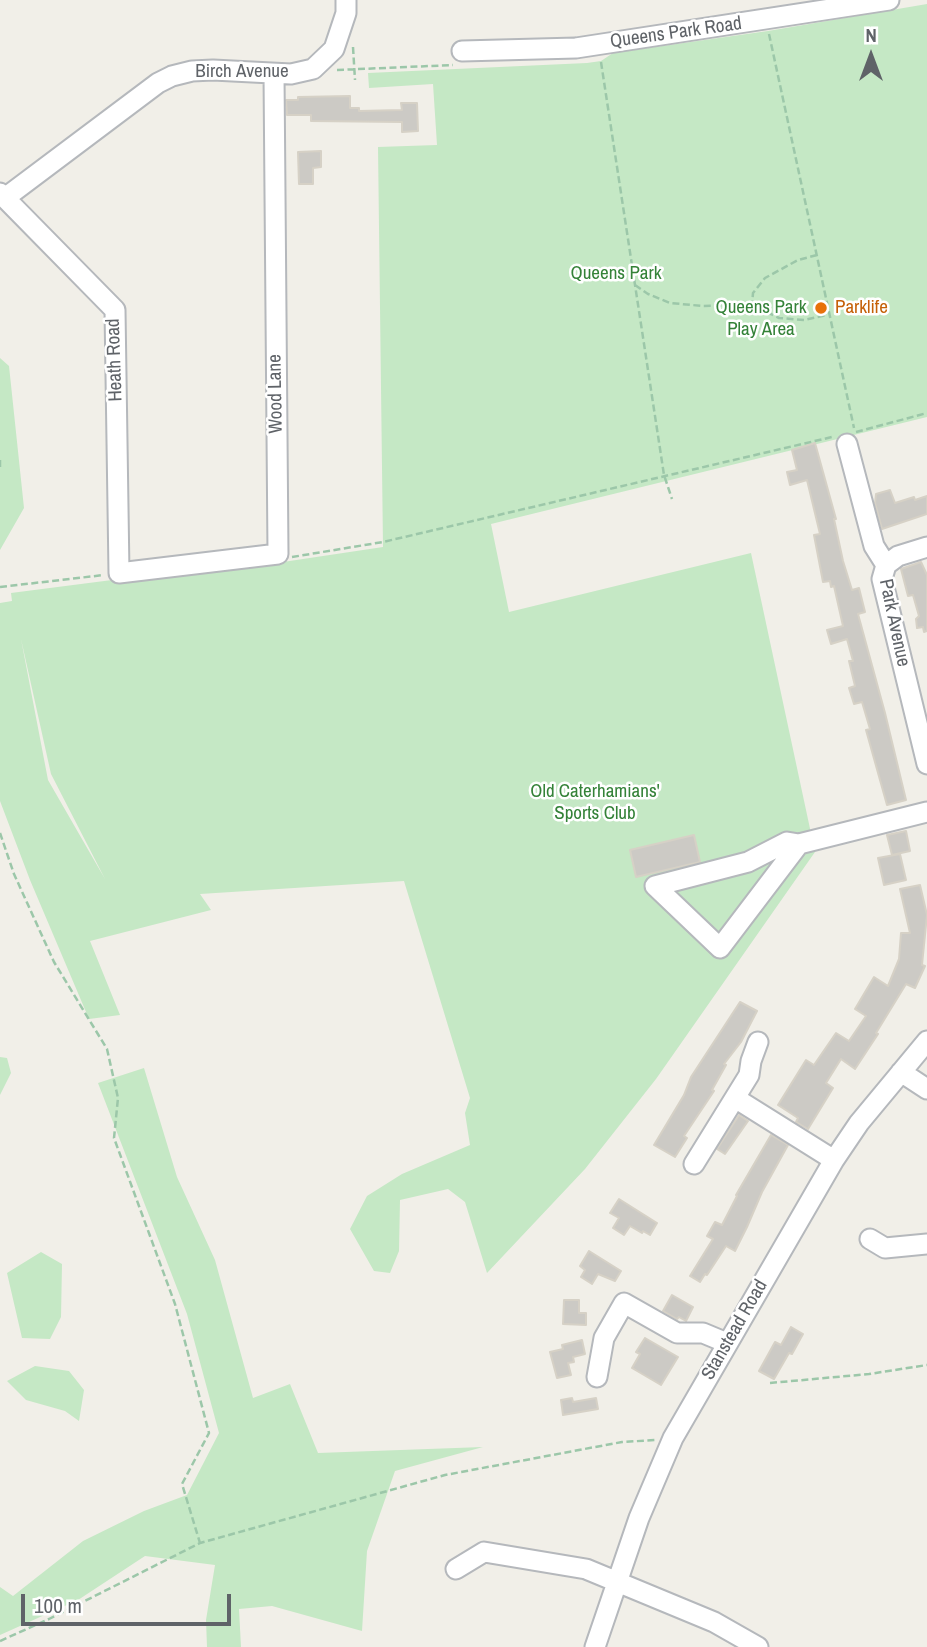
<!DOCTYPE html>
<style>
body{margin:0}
#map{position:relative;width:927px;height:1647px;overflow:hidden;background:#f1efe8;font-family:"Archivo Narrow",sans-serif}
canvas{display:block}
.north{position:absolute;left:836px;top:21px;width:70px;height:70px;-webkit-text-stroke:5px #fff;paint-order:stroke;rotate:0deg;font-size:19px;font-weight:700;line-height:28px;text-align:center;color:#5f6368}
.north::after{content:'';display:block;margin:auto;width:24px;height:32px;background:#5f6368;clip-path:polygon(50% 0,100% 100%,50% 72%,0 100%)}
.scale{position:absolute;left:21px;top:1594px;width:210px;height:32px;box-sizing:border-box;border:4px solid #5f6368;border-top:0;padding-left:9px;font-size:21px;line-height:24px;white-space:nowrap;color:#5f6368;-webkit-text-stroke:5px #fff;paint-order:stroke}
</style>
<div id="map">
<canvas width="927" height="1647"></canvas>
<div class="north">N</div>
<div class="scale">100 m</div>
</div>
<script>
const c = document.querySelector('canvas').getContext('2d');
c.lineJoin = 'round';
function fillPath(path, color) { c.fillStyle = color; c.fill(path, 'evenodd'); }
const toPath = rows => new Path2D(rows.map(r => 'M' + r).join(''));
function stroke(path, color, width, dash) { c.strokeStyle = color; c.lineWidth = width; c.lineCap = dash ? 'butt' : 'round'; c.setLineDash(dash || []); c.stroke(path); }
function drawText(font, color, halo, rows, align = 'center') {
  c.font = font + ' "Archivo Narrow",sans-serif'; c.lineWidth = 5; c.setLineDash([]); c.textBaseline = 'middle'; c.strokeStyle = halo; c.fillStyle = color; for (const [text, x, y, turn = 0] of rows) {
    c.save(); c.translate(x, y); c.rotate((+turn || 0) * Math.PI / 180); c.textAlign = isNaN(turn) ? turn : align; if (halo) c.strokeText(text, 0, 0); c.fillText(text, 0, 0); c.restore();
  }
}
const green = toPath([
 [927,4,927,417,491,524,509,612,751,553,815,852,656,1079,585,1169,487,1273,465,1202,448,1189,400,1200,399,1251,390,1273,374,1271,350,1229,367,1196,402,1174,470,1145,465,1113,470,1098,404,881,200,894,211,910,90,941,120,1015,89,1019,30,880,0,801,0,603,12,601,11,593,112,580,283,562,383,547,378,147,437,145,433,84,369,88,368,73,587,63,601,61,613,53,768,31],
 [21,639,51,774,105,879,48,780],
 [0,358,9,366,24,508,0,550],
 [0,1057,7,1058,11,1073,0,1095],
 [144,1068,177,1177,215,1260,253,1398,290,1384,318,1453,483,1447,395,1471,367,1551,362,1631,272,1606,239,1609,241,1647,207,1647,206,1620,215,1565,145,1556,78,1600,0,1635,0,1587,13,1596,83,1541,144,1511,187,1495,219,1433,187,1314,98,1083],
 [41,1252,62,1264,61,1317,50,1339,22,1338,7,1273],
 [35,1366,69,1371,84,1390,79,1421,65,1411,26,1400,7,1381]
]);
const building = toPath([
 [350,96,350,108,359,108,359,111,402,110,401,103,417,103,418,131,402,132,402,122,311,121,311,115,287,115,286,100,298,100,298,97,350,96],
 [321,151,321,167,313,168,313,184,299,184,298,152,321,151],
 [815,443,836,519,834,519,843,561,852,590,859,588,865,612,858,614,885,713,906,800,887,805,866,730,870,729,862,702,854,704,849,688,855,686,849,661,853,661,847,639,831,644,827,630,843,626,834,586,831,587,830,581,823,582,814,535,820,534,807,480,790,485,787,472,797,470,792,450,815,443],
 [890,490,895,503,914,497,915,500,927,496,927,514,882,529,875,503,876,494,890,490],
 [921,562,927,575,927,631,924,632,923,627,917,628,916,619,919,616,913,595,908,596,901,569,921,562],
 [906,831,910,851,892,855,887,835,906,831],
 [694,835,700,862,636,877,630,850,694,835],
 [900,854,906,880,884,885,878,858,900,854],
 [920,885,927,915,922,965,925,966,915,988,906,984,876,1033,878,1034,855,1069,841,1059,826,1083,833,1088,808,1129,796,1122,798,1118,778,1105,806,1060,814,1065,836,1033,849,1041,866,1016,855,1009,874,977,888,986,899,959,901,933,910,933,900,889,920,885],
 [740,1002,757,1011,741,1042,724,1064,726,1065,712,1090,714,1091,684,1136,687,1138,675,1157,654,1145,684,1095,691,1077,740,1002],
 [739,1115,748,1121,725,1154,717,1149,739,1115],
 [771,1135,788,1145,762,1192,747,1227,735,1251,726,1246,707,1275,705,1274,700,1282,690,1276,713,1239,707,1236,715,1222,722,1225,737,1196,736,1195,771,1135],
 [619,1199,657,1223,650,1235,643,1231,642,1233,630,1226,624,1235,613,1228,619,1218,610,1213,619,1199],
 [589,1251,621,1271,615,1281,598,1274,592,1284,581,1277,585,1270,580,1266,589,1251],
 [672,1295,693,1307,686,1321,679,1317,677,1319,663,1311,672,1295],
 [564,1300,579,1300,579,1313,586,1313,586,1325,563,1324,564,1300],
 [791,1327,803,1334,792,1354,789,1353,774,1379,759,1371,775,1342,781,1345,791,1327],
 [645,1338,678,1357,661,1385,632,1368,640,1354,636,1352,645,1338],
 [582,1340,585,1354,573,1357,574,1362,568,1363,571,1375,557,1378,550,1352,563,1349,562,1345,582,1340],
 [572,1398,573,1402,596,1398,598,1409,563,1415,561,1400,572,1398]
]);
const path = toPath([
 [769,34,854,428],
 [353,47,355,80],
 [601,62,664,475,672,499],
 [337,70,453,65],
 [817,255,798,260,765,278,753,293,752,305,779,318,804,320,827,315],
 [635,285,648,294,670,303,703,306,752,305],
 [856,432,927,413],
 [0,460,0,469],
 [292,557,383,542,832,437],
 [0,587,104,575],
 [0,833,14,874,54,962,107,1049,118,1098,114,1138,175,1304,209,1433,182,1484,200,1543],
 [770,1383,869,1374,927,1365],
 [0,1641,49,1619,200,1543,445,1475,622,1442,656,1440]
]);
const minor = toPath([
 [462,51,576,48,889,0],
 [0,193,115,310,119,573,278,554,274,74],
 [5,198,158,83,172,76,192,71,213,70,291,74,313,69,334,49,346,13,346,0],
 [847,444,874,546,886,565,882,579,927,764],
 [886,565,898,556,927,547],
 [799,844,720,948,655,886,748,862,787,842,799,844,927,812],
 [901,1072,927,1089],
 [735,1098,834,1160],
 [694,1164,749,1075,751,1061,758,1042],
 [870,1239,885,1248,927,1244],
 [597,1377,604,1338,624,1303,677,1333,703,1333,727,1343],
 [456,1569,484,1552,586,1569,714,1622,758,1647],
 [595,1647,639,1518,673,1438,834,1160,859,1123,927,1041]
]);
const markers = [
 [821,308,7,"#e8710a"]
];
const streetNames = [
 ["Queens Park Road",676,33,-8],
 ["Birch Avenue",242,72],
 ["Heath Road",115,360,-92],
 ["Wood Lane",276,394,-91],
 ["Park Avenue",894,623,78],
 ["Stanstead Road",735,1330,-60]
];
const parkNames = [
 ["Queens Park",616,274],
 ["Queens Park",761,308],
 ["Play Area",761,330],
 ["Old Caterhamians'",595,792],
 ["Sports Club",595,814]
];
const foodNames = [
 ["Parklife",835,308]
];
fillPath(green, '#c5e8c5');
fillPath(building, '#cccac5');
stroke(building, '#d6d1c6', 2);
stroke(minor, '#b5b8bc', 23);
stroke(path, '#9cc7a9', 2.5, [7, 3.5]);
stroke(minor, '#fff', 19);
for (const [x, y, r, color] of markers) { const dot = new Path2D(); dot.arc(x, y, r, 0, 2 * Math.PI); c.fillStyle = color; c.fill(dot); stroke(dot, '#fff', 2.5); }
drawText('19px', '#5f6368', '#fff', streetNames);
drawText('19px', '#348238', '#fff', parkNames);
drawText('19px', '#c56008', '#fff', foodNames, 'left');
</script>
